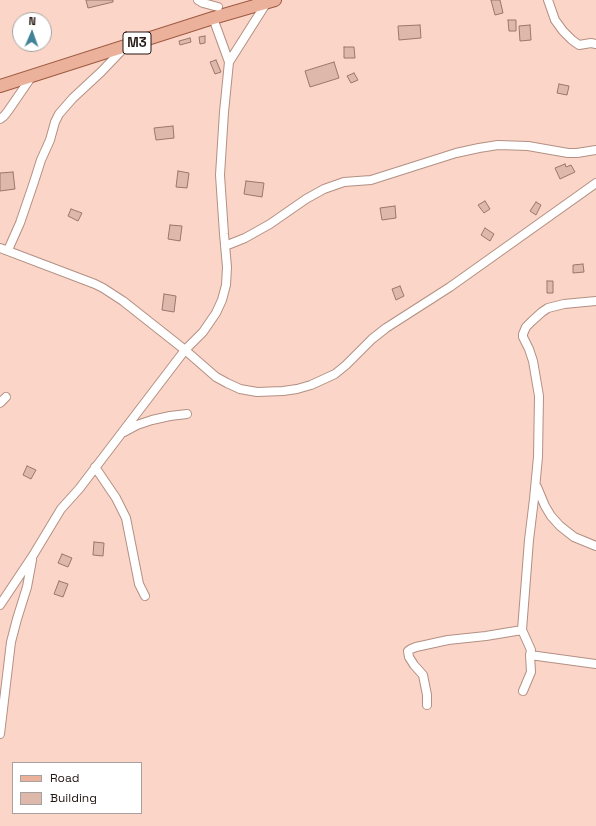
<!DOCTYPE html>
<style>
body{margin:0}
#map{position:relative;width:596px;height:826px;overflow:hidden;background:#fbd5c7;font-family:"Space Grotesk",sans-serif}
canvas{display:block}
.legend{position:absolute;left:12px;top:762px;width:130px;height:52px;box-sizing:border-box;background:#fff;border:1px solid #a7a2a0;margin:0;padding:5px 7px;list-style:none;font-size:12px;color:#241612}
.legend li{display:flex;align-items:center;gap:8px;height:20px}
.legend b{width:20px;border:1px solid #a7a2a0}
.north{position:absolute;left:12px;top:12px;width:40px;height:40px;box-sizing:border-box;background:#fff;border:1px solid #a7a2a0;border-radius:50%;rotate:2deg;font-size:11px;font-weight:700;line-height:16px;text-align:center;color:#241612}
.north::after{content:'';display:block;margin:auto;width:14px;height:18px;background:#438397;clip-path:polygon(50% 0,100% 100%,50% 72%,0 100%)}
</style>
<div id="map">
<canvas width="596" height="826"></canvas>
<ul class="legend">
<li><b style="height:5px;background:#ebb19b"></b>Road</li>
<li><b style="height:11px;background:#deb9ab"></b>Building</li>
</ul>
<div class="north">N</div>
</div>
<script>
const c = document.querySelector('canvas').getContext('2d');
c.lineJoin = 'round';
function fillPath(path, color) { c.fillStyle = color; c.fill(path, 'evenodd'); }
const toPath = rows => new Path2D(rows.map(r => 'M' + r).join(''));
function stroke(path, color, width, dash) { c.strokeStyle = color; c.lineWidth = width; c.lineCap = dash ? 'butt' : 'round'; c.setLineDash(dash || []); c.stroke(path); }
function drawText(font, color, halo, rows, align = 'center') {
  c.font = font + ' "Space Grotesk",sans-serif'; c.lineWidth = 3.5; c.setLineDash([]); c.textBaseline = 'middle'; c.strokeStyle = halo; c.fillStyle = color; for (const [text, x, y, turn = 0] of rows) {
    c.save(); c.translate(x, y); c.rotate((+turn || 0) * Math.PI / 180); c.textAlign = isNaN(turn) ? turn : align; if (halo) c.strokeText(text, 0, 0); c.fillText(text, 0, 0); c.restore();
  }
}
const building = toPath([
 [86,0,113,0,113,2,88,8,86,0],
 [491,0,500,0,503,13,495,15,491,0],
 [508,20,516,20,516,31,509,31,508,20],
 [420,25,421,38,399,40,398,26,420,25],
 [530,25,531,40,520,41,519,26,530,25],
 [205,36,205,43,200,44,199,37,205,36],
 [190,38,191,42,180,45,179,41,190,38],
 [344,47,354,47,355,58,344,58,344,47],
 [216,60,221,72,215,74,210,62,216,60],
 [334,62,339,78,310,87,305,71,334,62],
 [354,73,358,80,351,83,347,76,354,73],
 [559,84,569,86,567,95,557,93,559,84],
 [173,126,174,138,156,140,154,128,173,126],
 [565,164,566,167,571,165,575,172,560,179,555,168,565,164],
 [178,171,189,173,187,188,176,187,178,171],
 [13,172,15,189,0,191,0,173,13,172],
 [246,181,264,183,262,197,244,194,246,181],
 [485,201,490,209,484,213,478,205,485,201],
 [536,202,541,205,536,215,530,211,536,202],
 [395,206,396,218,382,220,380,208,395,206],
 [71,209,82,213,78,221,68,216,71,209],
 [170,225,182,226,180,241,168,239,170,225],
 [485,228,494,234,490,241,481,235,485,228],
 [583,264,584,272,573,273,573,265,583,264],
 [547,281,553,281,553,293,547,293,547,281],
 [400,286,404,296,396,300,392,289,400,286],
 [164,294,176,296,174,312,162,310,164,294],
 [27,466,36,470,31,479,23,475,27,466],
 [94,542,104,543,103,556,93,555,94,542],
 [62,554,72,558,68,567,58,563,62,554],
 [59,581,68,584,63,597,54,594,59,581]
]);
const street = toPath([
 [198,0,203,3,218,7],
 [548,0,555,20,563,31,572,40,579,45,591,43,596,44],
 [229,62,267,2],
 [0,119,4,116,8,111,32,76],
 [225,246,245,238,270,224,306,199,324,189,344,182,371,180,456,153,479,148,498,145,528,146,568,153,577,153,596,150],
 [0,248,95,284,103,288,123,301,185,350,216,377,227,383,240,389,257,392,283,391,297,389,311,385,335,374,346,365,372,339,386,328,450,287,596,183],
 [8,250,20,223,34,182,41,160,50,140,55,122,59,114,73,98,101,72,124,48],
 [0,403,6,397],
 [124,432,137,425,152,420,170,416,187,414],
 [95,467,116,498,126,518,139,584,145,596],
 [537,487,545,506,551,516,560,526,574,537,596,546],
 [0,605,32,557,61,509,79,489,185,350,203,332,216,313,222,300,226,285,227,267,224,234,220,175,224,112,229,62,213,18],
 [530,655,596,664],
 [523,691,531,672,530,655,531,650,522,630,529,540,534,499,538,457,539,396,533,361,529,349,523,337,523,334,526,327,532,321,542,312,548,308,564,304,596,301],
 [427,705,427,695,423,675,414,665,409,657,408,651,411,649,416,647,448,640,486,636,522,630],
 [0,734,11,642,17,619,27,587,32,560]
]);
const primary = toPath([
 [0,86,213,18,275,0]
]);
const shields = [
 [137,43,28]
];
const shieldNames = [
 ["M3",137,43]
];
fillPath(building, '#deb9ab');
stroke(building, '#9a776b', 1);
stroke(street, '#b39083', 10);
stroke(primary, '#9d5940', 14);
stroke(street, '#fff', 8);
stroke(primary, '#ebb19b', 12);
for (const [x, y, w] of shields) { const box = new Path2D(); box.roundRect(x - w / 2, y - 11, w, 22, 3); c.fillStyle = '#fff'; c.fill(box); stroke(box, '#241612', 1); }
drawText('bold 13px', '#241612', null, shieldNames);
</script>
